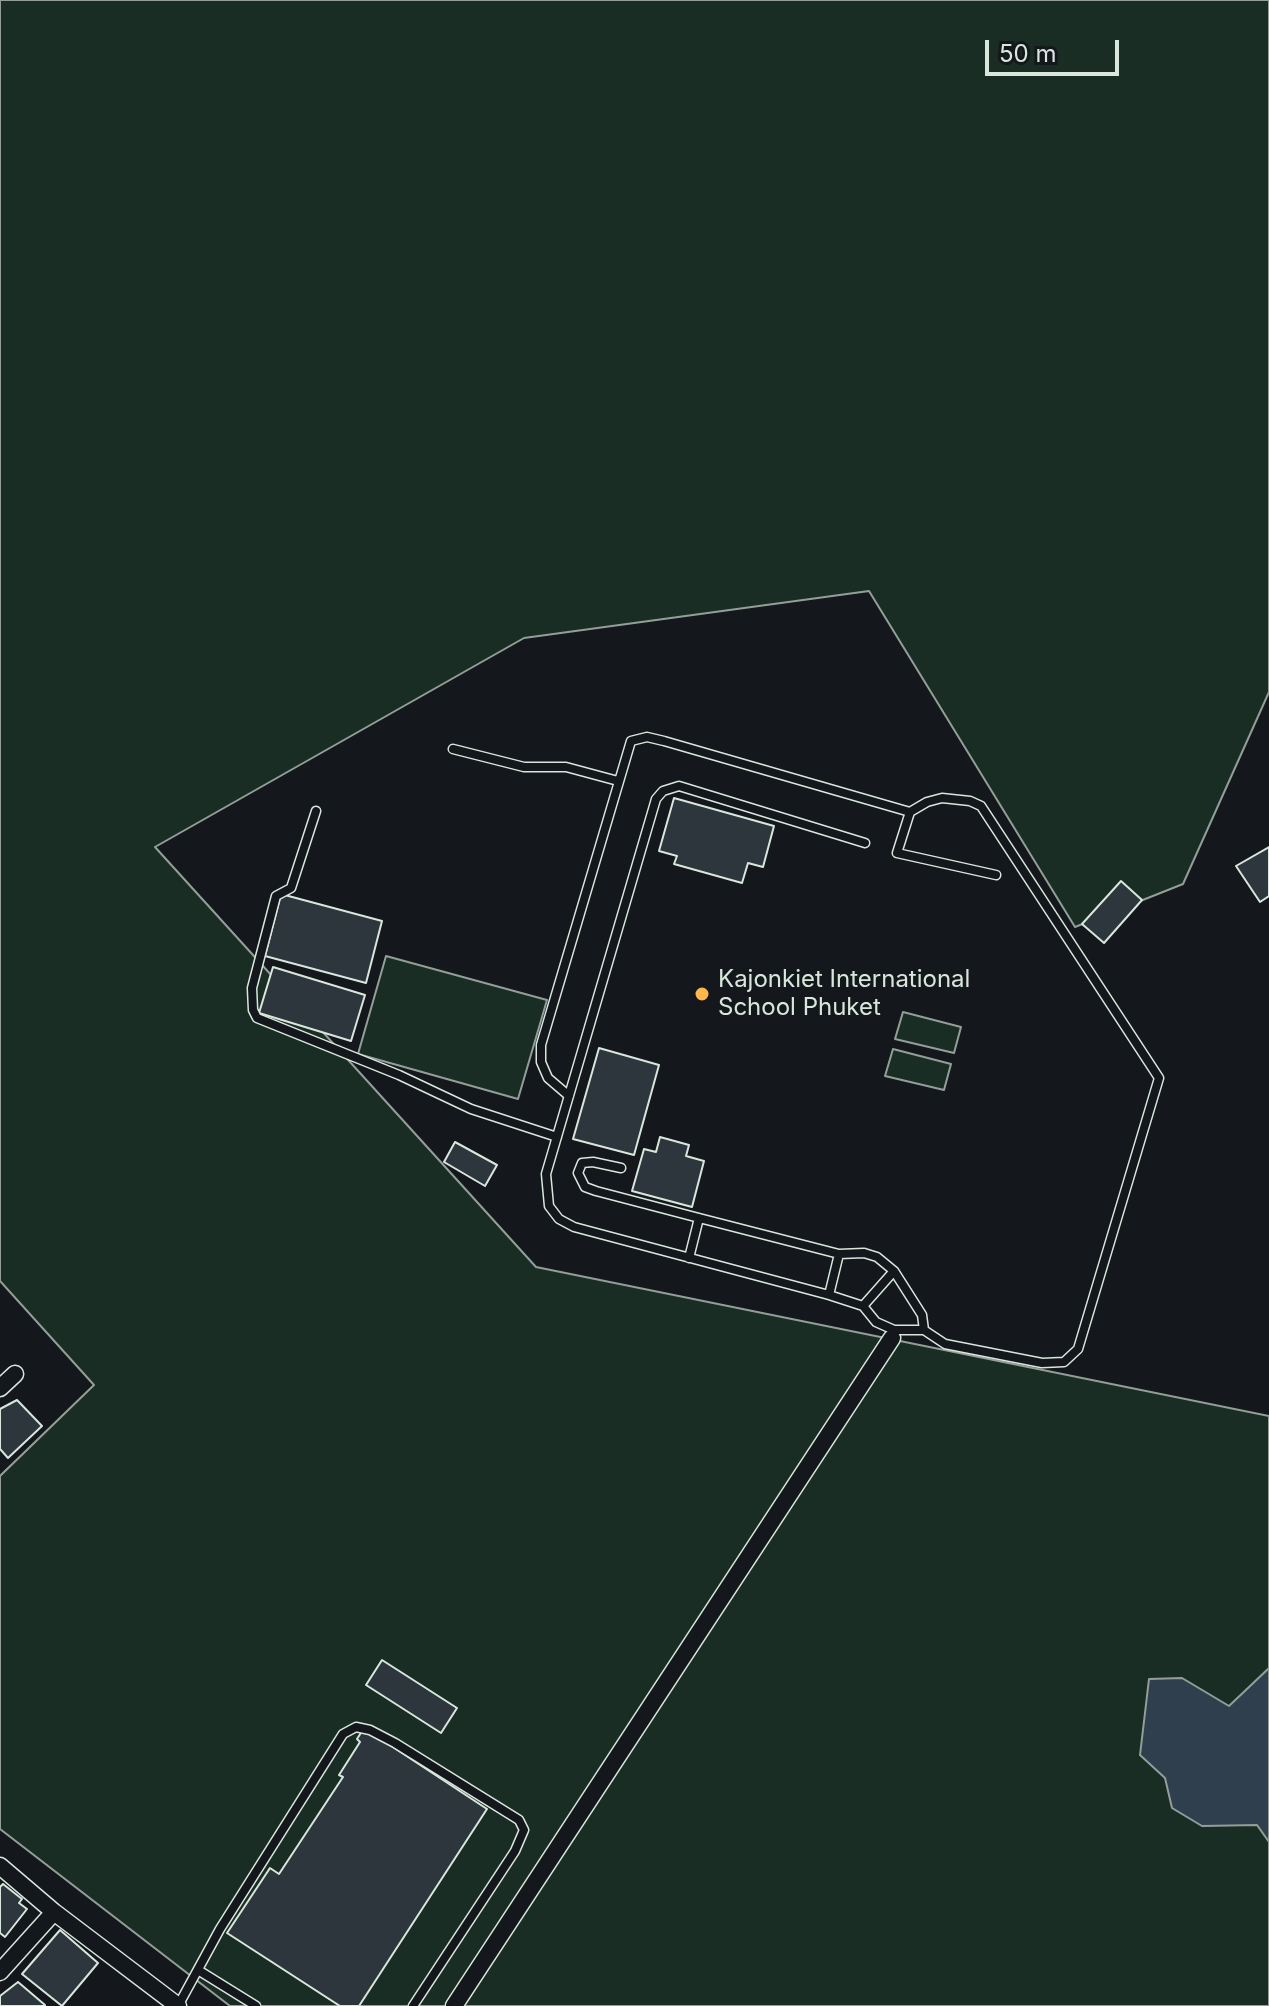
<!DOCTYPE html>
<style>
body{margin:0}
#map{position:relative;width:1269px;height:2006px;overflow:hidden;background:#14181c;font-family:Inter,sans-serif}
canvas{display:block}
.scale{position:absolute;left:985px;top:40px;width:134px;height:36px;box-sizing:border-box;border:4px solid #d8e6dc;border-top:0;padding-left:10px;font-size:24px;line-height:28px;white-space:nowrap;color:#d8e6dc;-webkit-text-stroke:6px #14181c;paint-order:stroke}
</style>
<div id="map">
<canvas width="1269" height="2006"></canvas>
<div class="scale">50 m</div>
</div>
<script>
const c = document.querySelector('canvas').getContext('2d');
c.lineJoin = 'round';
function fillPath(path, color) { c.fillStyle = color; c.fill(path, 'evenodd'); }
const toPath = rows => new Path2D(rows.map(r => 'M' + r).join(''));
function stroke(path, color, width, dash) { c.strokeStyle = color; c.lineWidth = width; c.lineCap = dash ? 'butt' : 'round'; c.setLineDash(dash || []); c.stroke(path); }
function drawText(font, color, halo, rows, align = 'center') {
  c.font = font + ' Inter,sans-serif'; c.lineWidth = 6; c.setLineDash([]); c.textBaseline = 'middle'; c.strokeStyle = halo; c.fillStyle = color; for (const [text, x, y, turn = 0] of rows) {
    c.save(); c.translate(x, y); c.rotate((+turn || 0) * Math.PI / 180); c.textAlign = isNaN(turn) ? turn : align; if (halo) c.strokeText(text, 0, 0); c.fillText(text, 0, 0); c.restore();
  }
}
const green = toPath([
 [0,0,1269,0,1269,692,1183,884,1075,927,869,591,524,638,155,847,536,1267,1269,1416,1269,2006,230,2006,0,1829,0,1476,94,1385,0,1281,0,0],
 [386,956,547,1000,518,1099,358,1054,386,956],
 [903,1012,961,1027,954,1053,895,1039,903,1012],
 [893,1049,951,1064,944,1090,885,1076,893,1049]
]);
const water = toPath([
 [1269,1668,1269,1842,1257,1825,1202,1826,1172,1808,1165,1778,1140,1755,1149,1679,1182,1678,1229,1706,1269,1668]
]);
const building = toPath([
 [674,798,774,826,763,867,748,863,742,883,674,864,677,856,659,851,674,798],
 [1269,847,1269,896,1260,902,1236,866,1269,847],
 [1121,881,1142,900,1104,943,1082,924,1121,881],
 [281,894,382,921,366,983,265,956,281,894],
 [273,967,365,995,351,1041,259,1013,273,967],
 [599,1048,659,1065,634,1155,573,1139,599,1048],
 [660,1137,689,1145,686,1156,704,1161,692,1207,632,1191,644,1149,656,1152,660,1137],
 [455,1142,497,1165,485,1186,444,1162,455,1142],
 [17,1400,42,1426,8,1458,0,1449,0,1409,17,1400],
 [382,1660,457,1708,441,1733,366,1685,382,1660],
 [364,1728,487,1809,359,2006,340,2006,227,1933,270,1868,279,1874,343,1777,339,1775,360,1742,357,1739,364,1728],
 [3,1884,22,1899,19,1903,27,1909,5,1937,0,1933,0,1887,3,1884],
 [60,1930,98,1963,62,2006,22,1974,60,1930],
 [18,1982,45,2005,45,2006,0,2006,0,1996,18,1982]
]);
const service = toPath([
 [453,749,524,767,566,767,618,781],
 [316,811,291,888,276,896,252,988,253,1010,257,1018,399,1075,471,1109,557,1137],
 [910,812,897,853,996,875],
 [569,1096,548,1078,541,1062,541,1045,631,741,647,737,664,741,910,812,927,802,942,798,970,801,981,806,1159,1078,1078,1349,1064,1362,1042,1363,945,1344,924,1330],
 [621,1168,593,1162,582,1163,578,1173,585,1187,596,1191,699,1218],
 [864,1253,877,1257,894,1271,922,1315,924,1330,894,1330,876,1322,863,1306,829,1295,839,1254,864,1253],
 [689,1258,699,1218,839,1254],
 [829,1295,574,1227,559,1219,549,1206,546,1174,656,799,663,791,679,786,865,843],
 [863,1306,894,1271],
 [198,1970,256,2006],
 [178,2006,220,1929,343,1734,356,1727,370,1730,395,1743,519,1820,524,1830,515,1851,413,2006]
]);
const minor = toPath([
 [0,1388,15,1374],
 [0,1866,54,1912,178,2006],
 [0,1972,54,1912],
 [454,2006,892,1338]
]);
const markers = [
 [702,994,8,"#ffb74d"]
];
const poiNames = [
 ["Kajonkiet International",718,980],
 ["School Phuket",718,1008]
];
fillPath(green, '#1a2d24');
stroke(green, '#939e99', 2);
fillPath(water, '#2f3f4d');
stroke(water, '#939e99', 2);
fillPath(building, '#2c363c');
stroke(building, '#d8e6dc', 2);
stroke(service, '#d8e6dc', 11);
stroke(minor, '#d8e6dc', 19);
stroke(service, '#14181c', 8);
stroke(minor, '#14181c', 16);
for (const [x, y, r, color] of markers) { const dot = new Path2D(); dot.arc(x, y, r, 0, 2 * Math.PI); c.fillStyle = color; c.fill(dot); stroke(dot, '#14181c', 3); }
drawText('24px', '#d8e6dc', '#14181c', poiNames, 'left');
</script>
